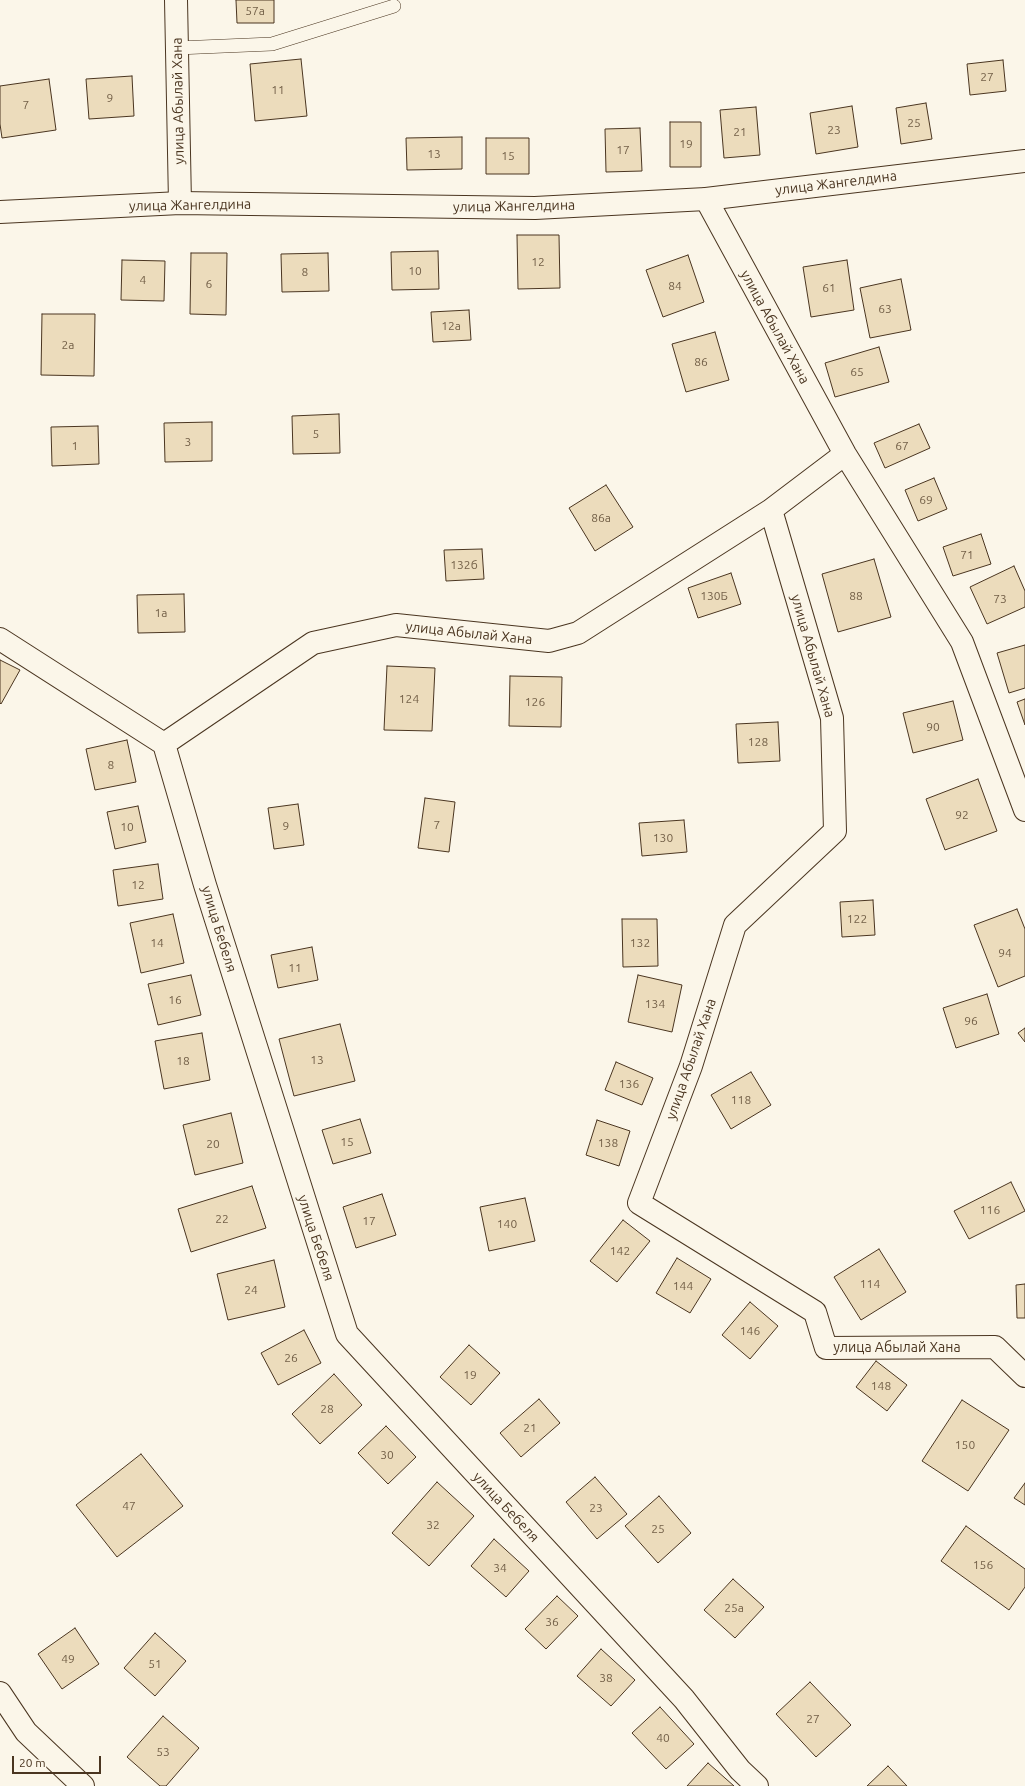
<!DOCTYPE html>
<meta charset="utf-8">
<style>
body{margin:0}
#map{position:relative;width:1025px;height:1786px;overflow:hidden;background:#fbf6e9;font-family:Ubuntu,sans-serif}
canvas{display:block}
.scale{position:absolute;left:12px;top:1756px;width:89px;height:18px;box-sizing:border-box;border:2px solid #4a3520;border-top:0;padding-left:5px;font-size:12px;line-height:14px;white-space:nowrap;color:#4a3520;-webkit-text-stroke:3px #fbf6e9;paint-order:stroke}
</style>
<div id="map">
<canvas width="1025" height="1786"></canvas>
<div class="scale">20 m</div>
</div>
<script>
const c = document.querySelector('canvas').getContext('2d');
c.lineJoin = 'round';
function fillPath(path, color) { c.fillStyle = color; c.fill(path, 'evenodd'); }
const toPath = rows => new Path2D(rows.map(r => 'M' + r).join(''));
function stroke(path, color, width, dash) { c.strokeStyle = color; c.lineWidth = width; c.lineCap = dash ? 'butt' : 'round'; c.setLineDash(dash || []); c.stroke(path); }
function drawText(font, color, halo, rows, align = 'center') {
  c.font = font + ' Ubuntu,sans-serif'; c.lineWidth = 3; c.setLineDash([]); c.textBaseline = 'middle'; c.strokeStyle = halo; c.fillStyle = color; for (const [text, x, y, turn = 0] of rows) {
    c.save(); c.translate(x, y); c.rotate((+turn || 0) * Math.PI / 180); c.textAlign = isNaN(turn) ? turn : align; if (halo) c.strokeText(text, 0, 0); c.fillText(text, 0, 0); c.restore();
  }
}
const building = toPath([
 [236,0,274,0,274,23,237,23,236,0],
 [301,59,307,116,255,121,250,64,301,59],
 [1003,60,1006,91,970,95,967,64,1003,60],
 [132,76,134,116,89,119,86,79,132,76],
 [49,79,56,130,2,138,0,124,0,86,49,79],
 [926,103,932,139,901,144,896,108,926,103],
 [852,106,858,147,816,154,810,113,852,106],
 [756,107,760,155,724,158,720,110,756,107],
 [670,122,701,122,701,167,670,167,670,122],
 [640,128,642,171,606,172,605,129,640,128],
 [462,137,462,169,407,170,406,138,462,137],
 [486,138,529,138,529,174,486,174,486,138],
 [517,235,559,235,560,288,518,289,517,235],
 [438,251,439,289,392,290,391,252,438,251],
 [191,253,227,253,226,315,190,314,191,253],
 [328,253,329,291,282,292,281,254,328,253],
 [688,255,704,302,663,317,646,270,688,255],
 [122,260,165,261,164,301,121,300,122,260],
 [847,260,854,310,811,317,803,267,847,260],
 [901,279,911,330,870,338,860,288,901,279],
 [469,310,471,340,433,342,431,312,469,310],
 [42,314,95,314,94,376,41,375,42,314],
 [715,332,729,380,686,392,672,344,715,332],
 [879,347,889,382,835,397,825,363,879,347],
 [339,414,340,453,293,454,292,416,339,414],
 [212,422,212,461,165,462,164,423,212,422],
 [919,424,930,448,885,468,874,443,919,424],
 [98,426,99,464,52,466,51,427,98,426],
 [934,478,947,509,918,521,905,490,934,478],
 [606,485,633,527,595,551,569,508,606,485],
 [981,534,991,564,953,576,943,547,981,534],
 [482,549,484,579,446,581,444,550,482,549],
 [874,559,891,617,838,632,822,574,874,559],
 [1014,566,1025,591,1025,607,987,624,970,587,1014,566],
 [731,573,741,604,698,618,688,588,731,573],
 [184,594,185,632,138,633,137,595,184,594],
 [1025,645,1025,688,1009,693,997,653,1025,645],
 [0,660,20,670,1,704,0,703,0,660],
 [387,666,435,668,432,731,384,730,387,666],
 [510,676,562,677,561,727,509,726,510,676],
 [1025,699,1025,725,1017,702,1025,699],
 [953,701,963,740,913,753,903,713,953,701],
 [778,722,780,761,738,763,736,724,778,722],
 [127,740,136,782,95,790,86,749,127,740],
 [978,779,997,831,945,850,926,799,978,779],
 [425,798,455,802,449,852,418,848,425,798],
 [298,804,304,845,274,849,268,808,298,804],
 [138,806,146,842,115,849,107,812,138,806],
 [684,820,687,852,642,856,639,823,684,820],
 [158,864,163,899,118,906,113,870,158,864],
 [873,900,875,935,842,937,840,902,873,900],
 [1017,909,1025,929,1025,976,998,987,974,925,1017,909],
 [173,914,184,963,141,973,130,923,173,914],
 [622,919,657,919,658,966,623,967,622,919],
 [312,947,318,980,278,988,271,955,312,947],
 [191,975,201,1015,158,1025,148,984,191,975],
 [638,975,682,985,672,1032,628,1022,638,975],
 [987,994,999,1034,956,1048,943,1008,987,994],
 [340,1024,355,1081,294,1096,279,1039,340,1024],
 [1025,1028,1025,1042,1018,1033,1025,1028],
 [202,1033,210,1080,164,1089,155,1041,202,1033],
 [616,1062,653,1078,642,1105,605,1090,616,1062],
 [751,1072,771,1105,731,1129,711,1095,751,1072],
 [231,1113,243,1163,195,1175,183,1125,231,1113],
 [360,1119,371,1153,333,1164,322,1130,360,1119],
 [597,1120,630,1131,619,1166,586,1155,597,1120],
 [1011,1182,1025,1211,969,1239,954,1211,1011,1182],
 [252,1186,266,1228,191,1252,178,1209,252,1186],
 [382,1194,396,1235,356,1248,343,1207,382,1194],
 [525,1198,535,1241,489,1251,480,1207,525,1198],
 [623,1220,650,1241,617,1282,590,1261,623,1220],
 [879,1249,906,1292,861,1320,834,1277,879,1249],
 [677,1258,711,1279,690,1313,656,1293,677,1258],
 [274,1260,285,1307,228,1320,217,1274,274,1260],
 [1025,1284,1025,1318,1017,1318,1016,1285,1025,1284],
 [750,1302,778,1326,750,1359,722,1335,750,1302],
 [304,1330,321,1363,278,1385,261,1353,304,1330],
 [469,1345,500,1373,471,1405,440,1377,469,1345],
 [876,1361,907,1385,887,1411,856,1387,876,1361],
 [334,1374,362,1405,320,1444,292,1414,334,1374],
 [539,1399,560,1423,521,1457,500,1433,539,1399],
 [962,1400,1009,1430,968,1491,922,1461,962,1400],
 [386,1426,416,1457,388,1484,358,1453,386,1426],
 [141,1454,183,1506,117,1557,76,1505,141,1454],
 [595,1477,627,1514,597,1539,566,1502,595,1477],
 [437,1482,474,1516,429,1566,392,1533,437,1482],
 [1025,1483,1025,1505,1014,1498,1025,1483],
 [659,1496,691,1533,658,1563,625,1526,659,1496],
 [966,1526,1025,1569,1025,1587,1009,1610,941,1561,966,1526],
 [494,1539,529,1571,506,1597,471,1566,494,1539],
 [733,1579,764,1607,735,1638,704,1610,733,1579],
 [557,1596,578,1616,546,1649,525,1629,557,1596],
 [75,1628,99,1664,62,1689,38,1654,75,1628],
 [155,1633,186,1661,155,1696,124,1668,155,1633],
 [601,1649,635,1680,611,1706,577,1676,601,1649],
 [810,1682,851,1725,816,1757,776,1714,810,1682],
 [660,1707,694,1744,666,1769,632,1733,660,1707],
 [163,1716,199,1748,166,1786,160,1786,127,1757,163,1716],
 [708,1763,734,1786,687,1786,708,1763],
 [888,1766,907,1786,867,1786,888,1766]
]);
const lane = toPath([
 [177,48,272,44,394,6]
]);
const street = toPath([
 [176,0,180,203],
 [706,199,845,454,962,642,1025,810],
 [845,454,771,510,832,718,835,831,735,925,691,1066,639,1203,815,1312,826,1348,995,1347,1025,1376],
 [0,639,164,744,205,885,347,1334,684,1699,740,1770,757,1786],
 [164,744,313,643,396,625,549,641,578,633,771,510]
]);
const secondary = toPath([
 [0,212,180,203,535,208,706,199,1025,161]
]);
const primary = toPath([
 [0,1693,26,1732,83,1786]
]);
const numberNames = [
 ["57а",255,11],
 ["27",987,77],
 ["11",278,90],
 ["9",110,98],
 ["7",26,105],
 ["25",914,123],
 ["23",834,130],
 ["21",740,132],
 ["19",686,144],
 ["17",623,150],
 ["13",434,154],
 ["15",508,156],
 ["12",538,262],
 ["10",415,271],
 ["8",305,272],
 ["4",143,280],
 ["6",209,284],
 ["84",675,286],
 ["61",829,288],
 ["63",885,309],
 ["12а",451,326],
 ["2a",68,345],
 ["86",701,362],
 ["65",857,372],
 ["5",316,434],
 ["3",188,442],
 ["1",75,446],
 ["67",902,446],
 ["69",926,500],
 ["86а",601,518],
 ["71",967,555],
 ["132б",464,565],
 ["130Б",714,596],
 ["88",856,596],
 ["73",1000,599],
 ["1а",161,613],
 ["124",409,699],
 ["126",535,702],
 ["90",933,727],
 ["128",758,742],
 ["8",111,765],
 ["92",962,815],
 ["7",437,825],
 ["9",286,826],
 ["10",127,827],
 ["130",663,838],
 ["12",138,885],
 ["122",857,919],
 ["14",157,943],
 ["132",640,943],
 ["94",1005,953],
 ["11",295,968],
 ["16",175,1000],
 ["134",655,1004],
 ["96",971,1021],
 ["13",317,1060],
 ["18",183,1061],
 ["136",629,1084],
 ["118",741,1100],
 ["15",347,1142],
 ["138",608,1143],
 ["20",213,1144],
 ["116",990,1210],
 ["22",222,1219],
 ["17",369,1221],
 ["140",507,1224],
 ["142",620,1251],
 ["114",870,1284],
 ["144",683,1286],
 ["24",251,1290],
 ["146",750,1331],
 ["26",291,1358],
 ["19",470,1375],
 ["148",881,1386],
 ["28",327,1409],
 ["21",530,1428],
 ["150",965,1445],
 ["30",387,1455],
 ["47",129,1506],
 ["23",596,1508],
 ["32",433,1525],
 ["25",658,1529],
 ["156",983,1565],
 ["34",500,1568],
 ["25а",734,1608],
 ["36",552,1622],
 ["49",68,1659],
 ["51",155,1664],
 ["38",606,1678],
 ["27",813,1719],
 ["40",663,1738],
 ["53",163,1752]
];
const streetNames = [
 ["улица Абылай Хана",178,101,-91],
 ["улица Жангелдина",836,183,-7],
 ["улица Жангелдина",190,205,-1],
 ["улица Жангелдина",514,206,-1],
 ["улица Абылай Хана",775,327,61],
 ["улица Абылай Хана",469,633,6],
 ["улица Абылай Хана",813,656,74],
 ["улица Бебеля",219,929,73],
 ["улица Абылай Хана",691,1059,-71],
 ["улица Бебеля",316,1238,72],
 ["улица Абылай Хана",897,1347],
 ["улица Бебеля",506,1507,47]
];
fillPath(building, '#ecdcbc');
stroke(building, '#4a3520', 1);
stroke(lane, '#4a3520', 14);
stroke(street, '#4a3520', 24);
stroke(secondary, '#4a3520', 24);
stroke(primary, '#4a3520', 24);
stroke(lane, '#fbf6e9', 13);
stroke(street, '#fbf6e9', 22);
stroke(secondary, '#fbf6e9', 22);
stroke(primary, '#fbf6e9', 22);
drawText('12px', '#725f47', null, numberNames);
drawText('14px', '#4a3520', '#fbf6e9', streetNames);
</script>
